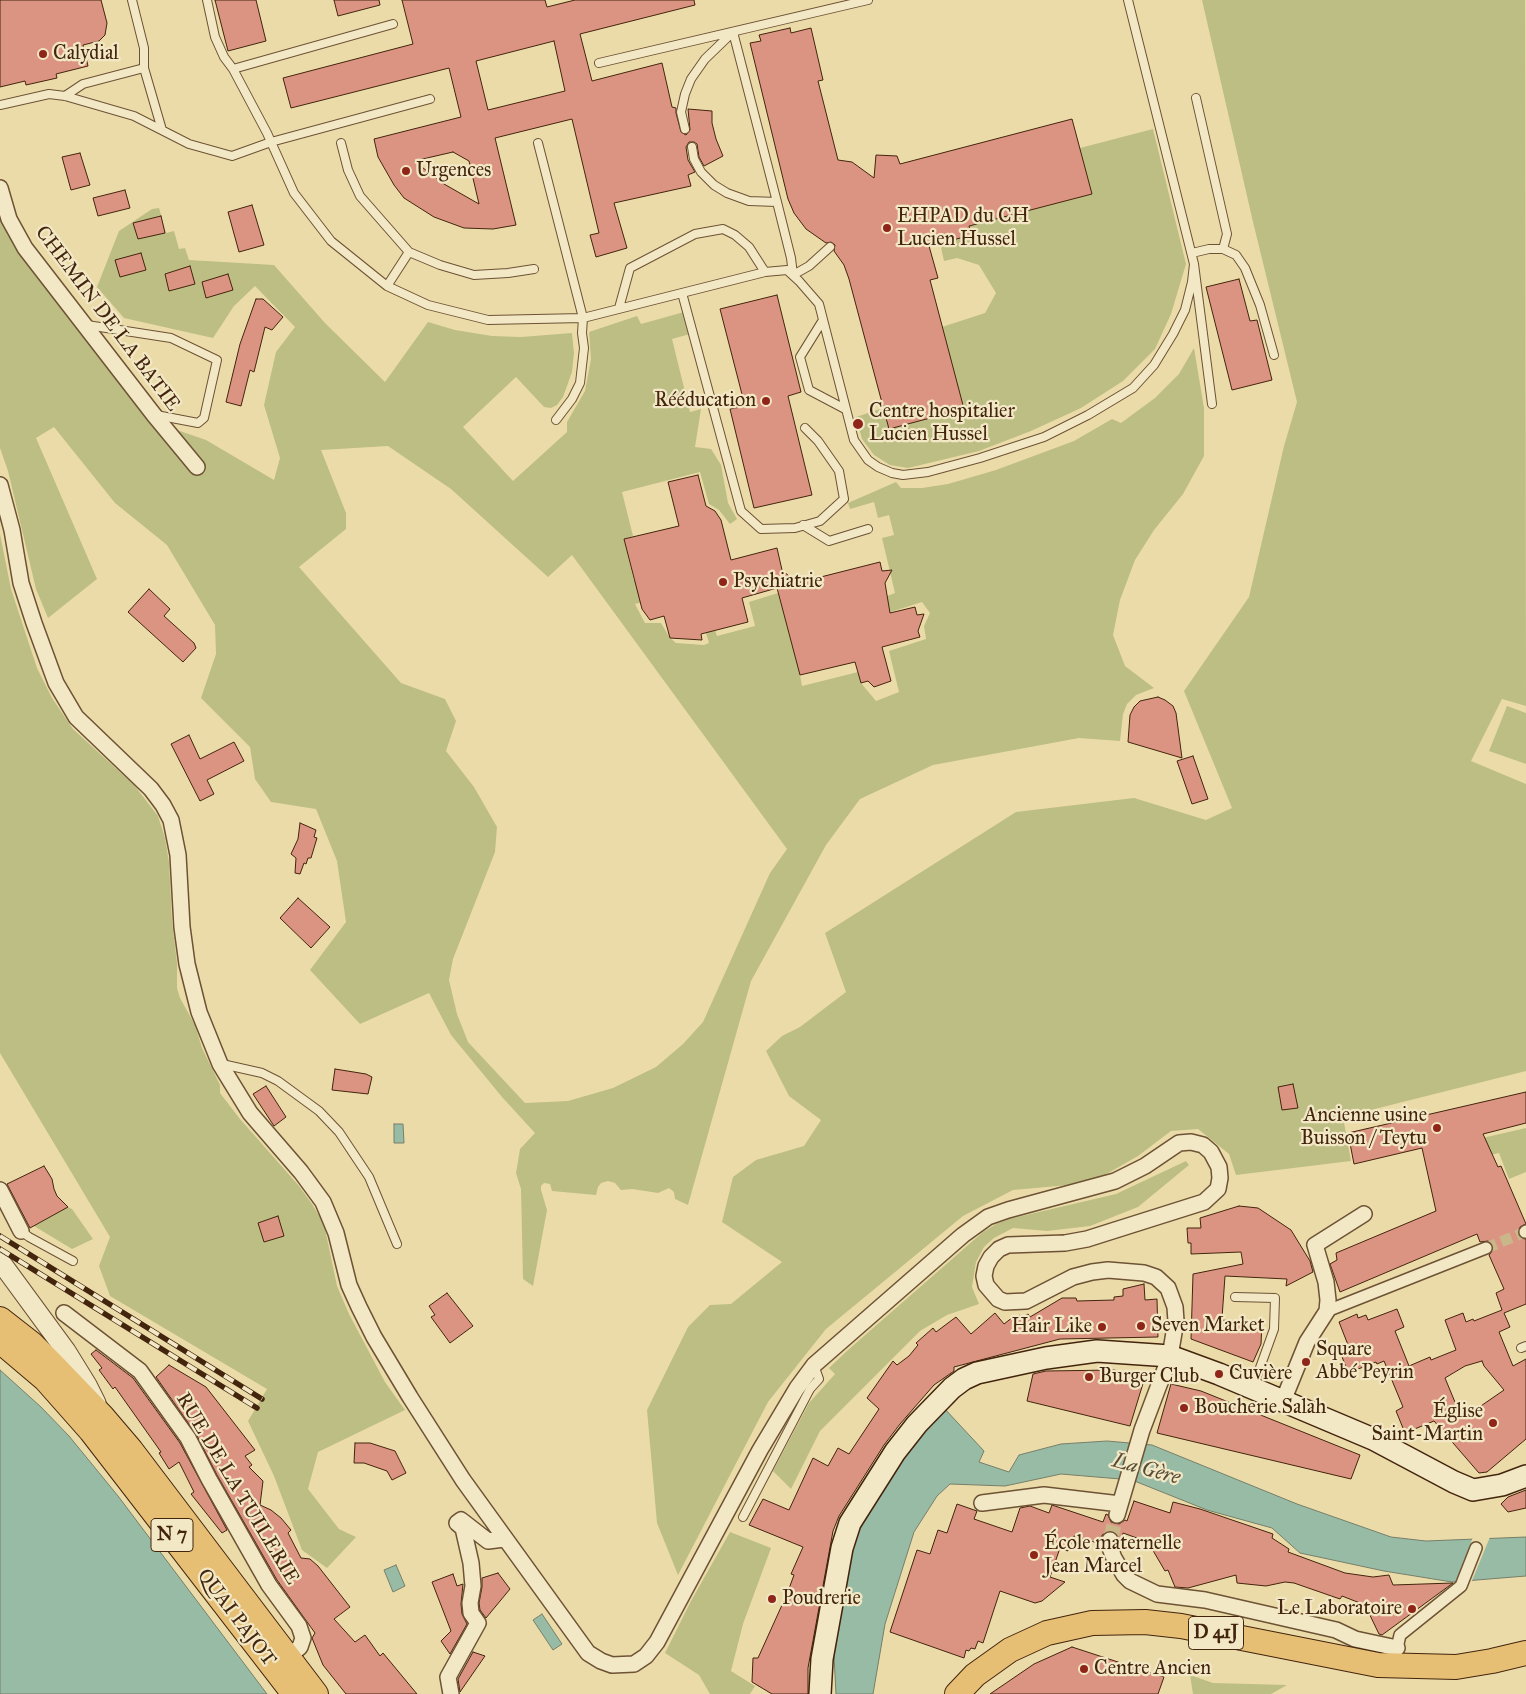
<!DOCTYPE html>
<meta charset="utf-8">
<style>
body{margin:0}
canvas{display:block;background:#ebdba8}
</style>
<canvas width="1526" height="1694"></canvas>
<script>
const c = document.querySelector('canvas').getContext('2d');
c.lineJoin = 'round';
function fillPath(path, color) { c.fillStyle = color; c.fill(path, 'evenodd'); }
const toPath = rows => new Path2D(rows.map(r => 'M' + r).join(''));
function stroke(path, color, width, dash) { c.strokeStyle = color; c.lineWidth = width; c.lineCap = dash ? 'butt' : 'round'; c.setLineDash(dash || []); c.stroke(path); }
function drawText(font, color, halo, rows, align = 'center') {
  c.font = font + ' "IM FELL Great Primer",serif'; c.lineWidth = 4.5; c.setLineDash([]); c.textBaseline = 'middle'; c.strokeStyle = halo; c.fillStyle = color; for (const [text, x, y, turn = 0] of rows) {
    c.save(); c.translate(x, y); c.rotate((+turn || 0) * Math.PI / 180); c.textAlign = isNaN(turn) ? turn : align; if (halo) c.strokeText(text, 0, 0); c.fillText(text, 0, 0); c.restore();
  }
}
const green = toPath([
 [1202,0,1525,0,1526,706,1502,699,1471,761,1526,784,1526,1071,1343,1117,1351,1161,1236,1175,1229,1154,1198,1129,1171,1131,1138,1156,1103,1176,1069,1185,1013,1190,963,1216,826,1329,768,1402,678,1575,657,1523,647,1410,688,1327,710,1305,731,1304,782,1262,722,1222,733,1177,756,1160,804,1146,821,1120,789,1096,766,1051,782,1036,800,1027,846,992,825,933,1016,812,1134,798,1206,820,1232,808,1184,691,1249,597,1284,446,1297,402,1253,222],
 [1153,129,1186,264,1171,314,1155,349,1123,381,1081,408,1031,431,979,451,908,468,890,465,874,455,862,439,856,417,883,408,889,429,964,409,942,327,985,313,996,293,979,265,957,258,944,261,940,243,971,234,969,226,1092,194,1080,148],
 [0,187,13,233,148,420,206,440,274,480,280,458,264,405,276,352,295,327,255,286,234,306,213,338,124,318,97,287,119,231,152,209,159,208,166,233,174,231,179,249,185,248,189,260,274,265,325,323,385,382,428,322,455,330,492,336,521,337,572,333,574,353,572,372,563,397,557,405,551,408,544,407,516,377,463,427,513,481,567,432,567,422,585,391,591,359,589,332,637,316,641,324,684,312,690,334,672,339,690,412,701,409,695,447,711,449,721,465,728,503,737,519,730,524,719,510,709,504,700,472,622,492,633,536,624,539,634,581,646,579,655,599,635,604,645,623,661,623,670,638,676,643,704,645,709,643,705,630,714,627,717,636,755,626,749,602,778,593,800,675,802,686,858,672,861,683,876,701,899,692,889,651,926,639,924,626,930,613,922,602,878,616,877,600,895,593,882,538,894,535,889,515,878,518,874,502,850,509,848,503,896,482,901,488,922,488,948,484,996,470,1074,441,1112,419,1121,423,1155,398,1179,374,1194,348,1204,408,1204,456,1183,494,1154,530,1135,560,1120,600,1113,635,1125,666,1154,688,1136,695,1127,704,1123,714,1120,741,1079,738,933,765,860,799,826,845,751,981,688,1205,675,1199,674,1192,669,1188,658,1193,632,1189,621,1190,615,1183,608,1181,601,1183,598,1187,596,1195,552,1191,550,1184,544,1183,541,1186,541,1190,547,1210,533,1286,523,1279,521,1189,516,1173,520,1149,535,1133,502,1097,451,1035,429,993,360,1024,310,970,346,922,337,861,316,809,271,802,255,779,250,747,201,698,216,654,215,625,167,545,115,503,54,427,36,438,97,579,48,618,36,589,8,471,0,448],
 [388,446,451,489,548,577,572,555,787,849,770,873,703,1022,683,1044,656,1067,613,1088,568,1101,525,1103,468,1042,457,1014,449,980,453,959,495,852,497,827,474,787,446,751,456,721,445,699,401,683,299,567,346,529,346,513,321,450],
 [0,534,11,589,37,668,52,698,73,729,134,785,158,816,165,838,169,862,172,921,177,963,177,988,180,998,195,1025,202,1048,220,1085,220,1093,240,1119,299,1186,312,1204,324,1224,337,1286,349,1314,385,1382,405,1410,318,1452,308,1489,339,1529,356,1537,327,1568,302,1550,274,1476,248,1421,267,1389,110,1296,99,1266,110,1237,0,1053],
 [1507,706,1526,713,1526,764,1489,751],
 [1526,1128,1526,1172,1509,1179,1499,1153,1469,1160,1465,1142],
 [1186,1161,1189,1165,1138,1207,1090,1226,1047,1231,1013,1228,994,1238,984,1247,976,1262,972,1287,979,1304,947,1315,920,1331,820,1431,791,1489,773,1471,809,1403,835,1374,829,1368,848,1350,983,1232,996,1224,1009,1219,1116,1194],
 [68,1207,72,1209,93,1239,72,1249,34,1226],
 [730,1532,771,1548,743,1624,731,1671,755,1686,750,1694,710,1694,699,1675,665,1653,691,1601],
 [1190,1675,1213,1683,1287,1685,1271,1694,1193,1694]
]);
const water = toPath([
 [394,1124,403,1124,404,1143,394,1143,394,1124],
 [0,1370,41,1407,69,1436,118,1496,267,1694,0,1694,0,1370],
 [944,1408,984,1451,979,1462,1009,1472,1019,1455,1061,1444,1107,1441,1152,1445,1297,1504,1391,1537,1426,1541,1526,1537,1526,1576,1452,1582,1384,1571,1300,1553,1272,1528,1207,1510,1132,1480,1061,1474,1005,1486,950,1484,937,1496,914,1532,885,1624,873,1694,836,1694,834,1656,838,1629,855,1535,913,1444,944,1408],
 [396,1565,405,1586,393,1592,384,1570,396,1565],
 [542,1614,562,1644,553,1650,533,1620,542,1614]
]);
const pier = toPath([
 [1473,1537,1490,1537,1471,1583,1455,1584]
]);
const building = toPath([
 [0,0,101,0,107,23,105,35,99,41,83,45,88,66,56,74,57,78,26,85,25,81,0,87,0,0],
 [215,0,256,0,266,41,228,51,215,0],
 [334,0,379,0,380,5,338,16,334,0],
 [402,0,545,0,547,7,575,0,694,0,695,5,580,34,592,81,662,63,672,107,676,108,676,113,681,132,686,135,690,130,688,109,712,111,712,123,716,139,723,156,704,166,699,157,697,144,694,142,689,142,686,147,688,160,695,172,688,175,691,186,614,203,627,248,596,257,590,235,599,233,572,119,495,138,516,225,493,229,464,228,434,217,404,198,394,185,378,157,374,139,461,117,449,68,291,108,283,78,413,44,402,0],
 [554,41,565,91,488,110,476,61,554,41],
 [453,152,469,161,479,204,444,184,414,161,453,152],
 [790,28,791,33,811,28,823,80,818,81,838,160,852,162,874,178,876,155,897,156,900,164,1072,119,1092,194,969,226,972,235,929,246,938,278,930,280,964,409,889,429,849,279,844,265,834,251,835,245,831,242,826,243,806,229,794,213,788,199,750,43,761,41,759,35,790,28],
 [80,153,90,185,71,190,62,157,80,153],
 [125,190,130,208,98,216,93,198,125,190],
 [252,205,264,245,239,252,228,212,252,205],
 [161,216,165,233,138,239,133,223,161,216],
 [141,253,146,270,120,277,115,260,141,253],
 [190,266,195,284,169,291,165,274,190,266],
 [228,274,233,290,206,298,202,282,228,274],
 [1239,279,1250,321,1257,320,1272,380,1232,390,1206,287,1239,279],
 [777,295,801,392,788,396,812,495,754,508,730,409,745,406,720,309,777,295],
 [256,299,263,299,283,317,272,330,265,327,254,372,250,370,241,406,226,402,240,344,256,299],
 [698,475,706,506,715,511,721,520,731,560,777,548,782,570,797,583,880,562,882,571,892,570,885,583,890,613,915,607,917,615,924,614,918,631,920,637,882,647,891,681,874,687,868,681,861,683,855,662,800,675,777,588,742,598,748,622,701,634,702,640,670,638,664,616,650,620,642,609,624,539,679,526,668,482,698,475],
 [149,589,170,609,164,616,194,643,196,648,183,662,128,612,149,589],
 [1158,697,1165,700,1173,706,1176,713,1182,758,1128,742,1130,715,1134,707,1140,701,1158,697],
 [189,735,200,759,234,742,244,761,207,780,214,794,200,801,171,744,189,735],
 [1193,756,1208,799,1192,804,1177,761,1193,756],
 [300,823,316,830,314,837,317,838,311,858,308,858,306,864,304,863,300,874,295,873,296,858,291,854,298,839,300,823],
 [298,898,330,927,311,948,280,918,298,898],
 [335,1069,366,1074,372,1077,368,1094,332,1090,335,1069],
 [1293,1084,1298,1108,1282,1110,1278,1087,1293,1084],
 [266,1086,286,1117,274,1126,253,1094,266,1086],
 [1526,1092,1526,1123,1483,1134,1498,1167,1501,1166,1526,1224,1520,1227,1518,1233,1520,1238,1526,1239,1526,1304,1504,1313,1510,1327,1499,1332,1513,1366,1526,1359,1526,1439,1487,1472,1479,1473,1434,1421,1405,1433,1396,1411,1403,1407,1384,1361,1377,1364,1376,1362,1348,1373,1341,1354,1350,1350,1339,1322,1357,1314,1358,1318,1366,1315,1368,1320,1397,1309,1404,1327,1395,1331,1409,1366,1430,1357,1431,1360,1456,1350,1445,1320,1463,1313,1466,1322,1473,1319,1474,1321,1502,1310,1496,1293,1504,1289,1489,1255,1493,1250,1493,1245,1488,1241,1480,1242,1477,1234,1340,1292,1330,1264,1337,1260,1336,1253,1436,1211,1422,1148,1354,1164,1348,1133,1526,1092],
 [1482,1361,1484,1366,1504,1390,1462,1419,1445,1378,1465,1366,1482,1361],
 [44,1166,52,1179,54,1189,57,1196,68,1207,30,1228,7,1184,44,1166],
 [1239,1206,1258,1208,1291,1230,1310,1261,1313,1272,1286,1286,1287,1279,1225,1276,1222,1318,1218,1320,1262,1322,1261,1344,1253,1362,1191,1339,1193,1274,1243,1264,1241,1252,1191,1254,1191,1243,1188,1243,1187,1228,1201,1228,1200,1218,1239,1206],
 [278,1216,284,1236,264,1242,258,1223,278,1216],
 [1144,1284,1145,1300,1157,1299,1158,1337,1060,1339,954,1367,954,1371,934,1385,900,1424,884,1445,839,1516,833,1531,808,1668,808,1694,772,1694,752,1682,753,1658,758,1658,787,1594,794,1575,791,1574,803,1547,749,1525,763,1499,789,1510,813,1458,828,1466,838,1448,849,1454,879,1409,867,1398,893,1361,897,1365,909,1356,918,1345,916,1343,933,1328,936,1332,956,1317,971,1334,995,1313,1004,1324,1013,1317,1014,1319,1020,1315,1022,1318,1028,1314,1030,1317,1062,1298,1076,1298,1077,1301,1114,1300,1114,1297,1123,1296,1123,1289,1144,1284],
 [447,1293,473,1326,450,1343,431,1317,435,1315,429,1306,447,1293],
 [96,1350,133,1378,180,1443,227,1530,222,1533,191,1494,194,1492,179,1462,169,1469,159,1453,161,1452,115,1387,113,1389,99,1370,102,1368,91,1354,96,1350],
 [169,1365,206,1387,255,1450,245,1456,252,1465,249,1467,263,1481,260,1505,271,1510,281,1518,291,1530,288,1533,301,1558,310,1559,318,1566,350,1607,334,1619,355,1642,365,1635,380,1656,383,1653,417,1694,346,1694,323,1665,312,1638,315,1633,277,1580,217,1475,196,1434,156,1377,169,1365],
 [1114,1370,1145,1377,1130,1426,1027,1401,1033,1374,1046,1371,1114,1370],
 [1171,1384,1201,1391,1360,1455,1351,1479,1157,1433,1171,1384],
 [355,1443,370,1443,395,1451,406,1473,392,1480,387,1471,364,1463,354,1463,355,1443],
 [1526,1490,1526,1508,1508,1512,1501,1504,1508,1497,1526,1490],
 [1134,1501,1170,1513,1173,1502,1200,1509,1273,1534,1272,1538,1289,1549,1288,1552,1345,1573,1373,1577,1389,1575,1393,1585,1453,1583,1382,1635,1379,1634,1365,1605,1342,1596,1340,1599,1294,1583,1285,1582,1266,1586,1237,1583,1236,1575,1188,1588,1175,1587,1168,1570,1165,1571,1148,1542,1123,1533,1121,1542,1115,1532,1110,1531,1102,1535,1101,1544,1074,1536,1068,1551,1060,1548,1050,1577,1065,1582,1042,1601,1035,1603,1000,1591,983,1643,978,1641,975,1649,971,1648,969,1651,966,1650,964,1658,890,1632,917,1550,930,1554,938,1530,947,1533,957,1504,977,1511,974,1519,1012,1532,1020,1508,1030,1506,1049,1513,1052,1505,1103,1522,1106,1514,1108,1515,1111,1522,1119,1524,1125,1520,1127,1521,1134,1501],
 [498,1573,510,1589,486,1618,480,1610,479,1603,482,1587,482,1578,498,1573],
 [453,1574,457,1586,463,1584,461,1604,462,1614,467,1624,450,1654,441,1641,451,1631,432,1582,453,1574],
 [1072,1647,1164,1677,1158,1694,990,1694,1034,1664,1072,1647],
 [473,1652,485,1656,460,1692,458,1679,473,1652]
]);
const pedestrianTunnel = toPath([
 [1486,1248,1525,1232]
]);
const minorTunnel = toPath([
 [1110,1540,1117,1515]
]);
const service = toPath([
 [132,0,144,48,144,68],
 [207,0,215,37,224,57,233,69,267,133,294,193,331,241,387,286,428,305,488,320,583,318,765,272,787,270,799,281,819,304,854,440,868,460,878,467,892,473,903,475,928,472,980,458,1044,437,1088,415,1133,388,1154,365,1173,334,1185,310,1192,282,1194,264],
 [1128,0,1194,264,1212,404],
 [599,63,868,0],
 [233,69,393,24],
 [65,96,83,84,144,68,162,130],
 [1196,98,1227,234,1223,249],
 [0,105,49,94,65,96,134,116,189,144,232,156,271,142,430,99],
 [685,129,681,112,685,94,691,79,705,59,733,32,777,202],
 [341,143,348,170,360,196,409,252,387,286],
 [538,143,583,318,582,333,584,348,580,383,572,399,556,420],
 [692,147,694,159,701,172,714,185,727,193,749,201,777,202,791,258,793,275,809,266,830,247],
 [409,252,440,265,474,275,508,273,534,269],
 [1192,253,1209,249,1223,249,1236,255,1245,268,1260,305,1274,355],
 [682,293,741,511,761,529,795,528,820,521,844,499,839,471,818,441,805,428],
 [619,308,630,268,695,234,723,229,735,235,749,247,765,272],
 [823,320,800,357,809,390,845,409],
 [87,325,171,338,217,360,204,418,198,423,156,415],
 [803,525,829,541,868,529],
 [222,1064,262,1073,278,1081,319,1111,339,1132,369,1177,397,1244],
 [21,1231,29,1237,73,1261],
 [1235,1297,1275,1298,1274,1329,1253,1387],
 [1521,1348,1526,1346],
 [743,1517,810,1389,819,1379,814,1365]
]);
const pedestrian = toPath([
 [1525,1232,1526,1231],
 [1327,1311,1486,1248],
 [1397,1648,1400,1635,1461,1586,1476,1548]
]);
const minor = toPath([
 [0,188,9,219,25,248,154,415,197,467],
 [0,485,12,530,21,583,34,623,56,683,76,717,151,789,163,805,171,820,178,855,182,927,187,964,199,1012,220,1064,250,1113,301,1172,323,1202,336,1233,349,1285,359,1307,374,1337,410,1397,463,1480,588,1653,601,1661,612,1665,634,1664,646,1656,657,1642,760,1450,797,1388,814,1365,963,1235,988,1217,1008,1210,1115,1181,1145,1166,1179,1143,1191,1142,1203,1145,1211,1152,1219,1167,1220,1178,1218,1189,1204,1202,1087,1239,1065,1243,1008,1245,999,1249,991,1257,986,1266,984,1276,986,1285,998,1299,1005,1302,1026,1301,1073,1277,1092,1272,1108,1270,1144,1273,1156,1277,1168,1288,1175,1307,1176,1321,1170,1356,1142,1430,1117,1515],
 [0,1190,21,1231],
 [64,1313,140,1371,188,1438,209,1479,269,1585,299,1626,303,1638,300,1647,288,1657],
 [1283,1401,1307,1342,1327,1311,1328,1300,1326,1282,1315,1245,1364,1214],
 [982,1503,1044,1495,1120,1504],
 [1110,1540,1110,1548,1114,1558,1124,1575,1130,1581,1157,1594,1205,1600,1336,1630,1355,1639,1397,1648],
 [451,1694,448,1677,478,1623,471,1613,470,1603,473,1586,471,1563,463,1528,457,1523,461,1520,488,1541,504,1539]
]);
const tertiary = toPath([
 [0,1261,66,1351,87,1385,96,1403]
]);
const secondary = toPath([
 [820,1694,822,1659,842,1548,850,1523,895,1452,917,1424,952,1388,964,1379,977,1373,1046,1358,1097,1351,1170,1356,1219,1374,1373,1439,1454,1482,1473,1490,1502,1485,1526,1476]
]);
const primary = toPath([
 [0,1319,32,1344,52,1364,102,1416,131,1450,316,1694],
 [0,1341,45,1379,91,1431,294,1694],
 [957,1694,975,1675,1010,1650,1047,1633,1092,1623,1145,1622,1181,1626,1378,1665,1456,1667,1492,1661,1526,1653]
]);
const rail = toPath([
 [0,1236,262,1399],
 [0,1249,257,1408]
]);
const markers = [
 [43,54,5,"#8f2418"],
 [406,171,5,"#8f2418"],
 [887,228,5,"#8f2418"],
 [766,401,5,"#8f2418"],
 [858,424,6,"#8f2418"],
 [723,582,5,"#8f2418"],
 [1437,1128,5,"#8f2418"],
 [1141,1326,5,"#8f2418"],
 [1102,1327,5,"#8f2418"],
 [1306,1362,5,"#8f2418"],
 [1219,1374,5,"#8f2418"],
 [1089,1377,5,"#8f2418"],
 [1184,1408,5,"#8f2418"],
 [1493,1423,5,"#8f2418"],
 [1034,1555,5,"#8f2418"],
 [772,1599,5,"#8f2418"],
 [1412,1609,5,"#8f2418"],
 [1084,1669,5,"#8f2418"]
];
const shields = [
 [172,1535,42],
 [1216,1633,55]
];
const shieldNames = [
 ["N 7",172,1535],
 ["D 41J",1216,1633]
];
const poiNames = [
 ["Calydial",53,54],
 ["Urgences",416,171],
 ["EHPAD du CH",897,217],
 ["Lucien Hussel",897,240],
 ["Rééducation",756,401,"right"],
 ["Centre hospitalier",869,412],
 ["Lucien Hussel",869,435],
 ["Psychiatrie",733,582],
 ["Ancienne usine",1427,1116,"right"],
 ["Buisson / Teytu",1427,1139,"right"],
 ["Seven Market",1151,1326],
 ["Hair Like",1092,1327,"right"],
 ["Square",1316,1350],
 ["Abbé Peyrin",1316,1373],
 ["Cuvière",1229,1374],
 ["Burger Club",1099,1377],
 ["Boucherie Salah",1194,1408],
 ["Église",1483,1412,"right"],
 ["Saint-Martin",1483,1435,"right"],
 ["École maternelle",1044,1544],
 ["Jean Marcel",1044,1567],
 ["Poudrerie",782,1599],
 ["Le Laboratoire",1402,1609,"right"],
 ["Centre Ancien",1094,1669]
];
const streetNames = [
 ["CHEMIN DE LA BATIE",107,319,53],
 ["RUE DE LA TUILERIE",237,1489,59],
 ["QUAI PAJOT",236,1618,53]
];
const waterNames = [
 ["La Gère",1146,1470,15]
];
fillPath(green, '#bdbe84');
fillPath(water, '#98bba6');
stroke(water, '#767f69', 1);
fillPath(pier, '#ebdba8');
fillPath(building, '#dc9482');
stroke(building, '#43240d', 1);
stroke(pedestrianTunnel, '#c9b689', 11, [11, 5.5]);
stroke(minorTunnel, '#c9b689', 15, [15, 8]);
stroke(service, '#6d5234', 10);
stroke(pedestrian, '#6d5234', 14);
stroke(minor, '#6d5234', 18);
stroke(tertiary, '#6d5234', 21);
stroke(secondary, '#43240d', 24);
stroke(primary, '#43240d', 26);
stroke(service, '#f2e8c6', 8);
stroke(pedestrian, '#f2e8c6', 11);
stroke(minor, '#f2e8c6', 15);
stroke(tertiary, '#f2e8c6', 19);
stroke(secondary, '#f2e8c6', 21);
stroke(primary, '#e6be74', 24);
stroke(rail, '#43240d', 5.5);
stroke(rail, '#f2e8c6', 4, [11]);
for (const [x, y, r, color] of markers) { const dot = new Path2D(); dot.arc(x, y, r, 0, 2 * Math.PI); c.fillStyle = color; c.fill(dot); stroke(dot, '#f2e8c6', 2); }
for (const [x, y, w] of shields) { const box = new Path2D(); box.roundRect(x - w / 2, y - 16.5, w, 33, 4); c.fillStyle = '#f2e8c6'; c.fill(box); stroke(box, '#43240d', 1); }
drawText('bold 19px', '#43240d', null, shieldNames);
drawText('20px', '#43240d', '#f2e8c6', poiNames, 'left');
drawText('20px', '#43240d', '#f2e8c6', streetNames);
drawText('italic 21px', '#584a33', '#f2e8c6', waterNames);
</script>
